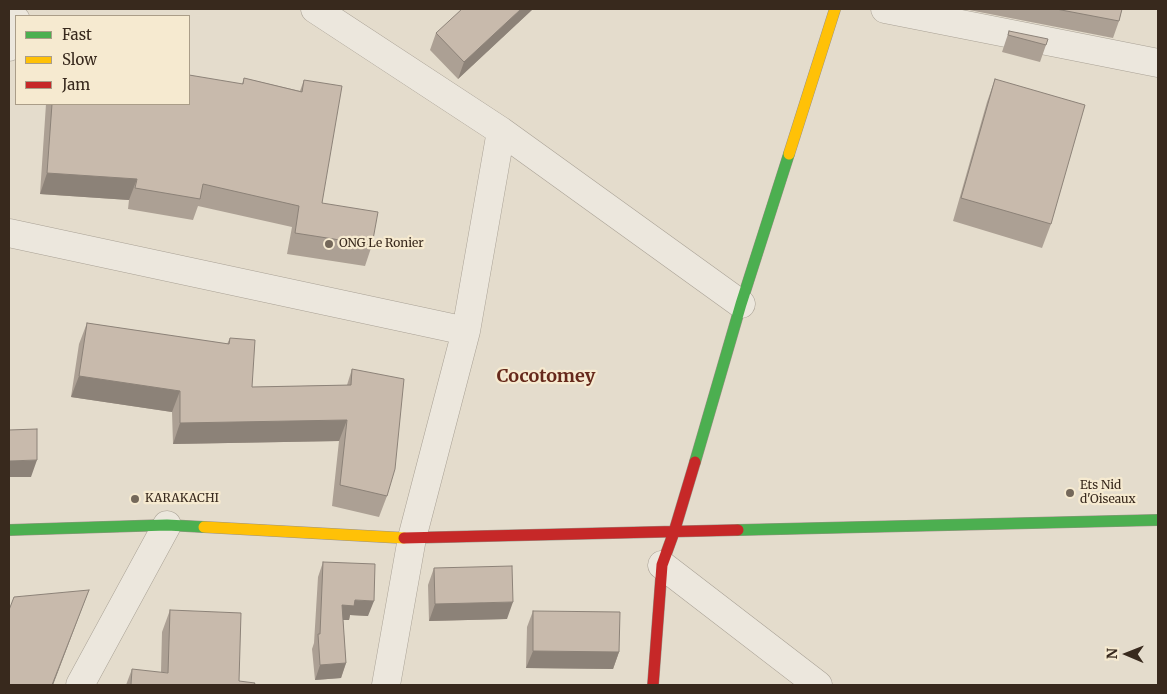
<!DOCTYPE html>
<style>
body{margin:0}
#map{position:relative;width:1167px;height:694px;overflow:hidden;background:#e4dccc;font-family:Merriweather,serif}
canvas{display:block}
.frame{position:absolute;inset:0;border:10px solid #38291d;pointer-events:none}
.legend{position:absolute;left:15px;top:15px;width:175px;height:90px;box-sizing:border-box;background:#f6ead0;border:1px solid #aa9d88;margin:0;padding:6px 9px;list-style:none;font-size:15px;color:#38291d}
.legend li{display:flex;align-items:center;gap:10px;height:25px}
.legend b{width:25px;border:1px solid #aa9d88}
.north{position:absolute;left:1102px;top:629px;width:50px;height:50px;-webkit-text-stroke:4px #f6ead0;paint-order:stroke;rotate:271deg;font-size:14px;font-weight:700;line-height:20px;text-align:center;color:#38291d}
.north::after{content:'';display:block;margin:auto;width:18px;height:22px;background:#38291d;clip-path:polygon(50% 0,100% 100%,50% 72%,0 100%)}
</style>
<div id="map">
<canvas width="1167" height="694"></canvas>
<div class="frame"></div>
<ul class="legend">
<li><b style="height:6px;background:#4caf50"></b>Fast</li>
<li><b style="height:6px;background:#ffc107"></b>Slow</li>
<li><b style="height:6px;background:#c62828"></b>Jam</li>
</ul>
<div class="north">N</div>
</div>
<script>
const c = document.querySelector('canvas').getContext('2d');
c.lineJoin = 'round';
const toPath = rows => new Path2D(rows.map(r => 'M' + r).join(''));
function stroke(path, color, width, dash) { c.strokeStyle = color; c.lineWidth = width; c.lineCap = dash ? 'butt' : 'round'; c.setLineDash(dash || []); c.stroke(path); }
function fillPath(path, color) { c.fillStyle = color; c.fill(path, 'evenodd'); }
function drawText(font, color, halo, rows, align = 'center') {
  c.font = font + ' Merriweather,serif'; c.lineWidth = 4.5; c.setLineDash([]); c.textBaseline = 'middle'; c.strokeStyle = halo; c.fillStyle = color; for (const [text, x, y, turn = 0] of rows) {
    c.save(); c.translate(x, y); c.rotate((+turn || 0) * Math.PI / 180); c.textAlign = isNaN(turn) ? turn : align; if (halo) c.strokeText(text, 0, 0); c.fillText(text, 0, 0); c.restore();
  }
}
const street = toPath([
 [315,9,501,131,741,304],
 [885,9,1158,63],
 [9,47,16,20],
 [9,233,466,331,501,131],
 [662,565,818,685],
 [80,685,167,525],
 [386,685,412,538,466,331]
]);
const fast = toPath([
 [695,462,741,304,789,154],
 [9,530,167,525,204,527],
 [738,530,1158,520]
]);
const slow = toPath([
 [789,154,835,9],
 [204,527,404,538]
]);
const jam = toPath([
 [404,538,738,530],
 [653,685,662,565,674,532,695,462]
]);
const wall = toPath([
 [533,9,458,79,430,50,436,33],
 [964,9,1122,9,1119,21,1113,38],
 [1009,31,1046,45,1040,62,1002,52],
 [244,78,300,91,304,80,322,203,372,245,365,266,287,254,292,227,198,206,193,220,128,209,129,200,40,194,46,104,189,104,242,84],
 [995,79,1051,224,1042,248,953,221,987,102],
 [87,323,227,344,230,338,252,387,347,385,352,369,387,496,379,517,332,506,339,441,173,444,172,412,71,397,79,344],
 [323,562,368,616,350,615,349,620,343,620,346,663,341,678,315,680,312,649,314,643,318,577],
 [434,568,507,619,429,621,428,585],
 [170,610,239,681,161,672,162,632],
 [533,611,619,652,613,669,526,668,527,627],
 [132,669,131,685,126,685]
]);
const shadedWall = toPath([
 [521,9,533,9,458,79,464,62],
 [47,173,137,179,129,200,40,194],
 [79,376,180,391,172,412,71,397],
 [347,420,339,441,173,444,180,423],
 [37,460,31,477,9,477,9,461],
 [89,590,53,685,52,685],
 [355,600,374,601,368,616,350,615,349,620,337,620,342,605],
 [513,602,507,619,429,621,435,604],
 [533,651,619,652,613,669,526,668],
 [346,663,341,678,315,680,320,665]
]);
const building = toPath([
 [462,9,521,9,464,62,436,33,462,9],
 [1056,9,1122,9,1119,21,1056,9],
 [1009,31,1048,39,1046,45,1008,35,1009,31],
 [189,75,243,84,244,78,302,92,304,80,342,86,322,203,378,212,372,245,295,233,299,206,203,184,200,199,135,188,137,179,47,173,52,104,189,104,189,75],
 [995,79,1085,105,1051,224,961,198,995,79],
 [87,323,229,344,230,338,255,340,252,387,351,385,352,369,404,379,395,469,387,496,340,485,347,420,180,423,180,391,79,376,87,323],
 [37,429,37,460,9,461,9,430,37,429],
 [323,562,375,564,374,601,355,600,354,606,342,605,346,663,320,665,318,634,320,634,323,562],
 [512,566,513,602,435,604,434,568,512,566],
 [89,590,52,685,9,685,9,610,14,597,89,590],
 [170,610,241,613,239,681,255,683,254,685,131,685,132,669,168,673,170,610],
 [533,611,620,612,619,652,533,651,533,611]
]);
const markers = [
 [329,244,5,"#74685a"],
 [1070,493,5,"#74685a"],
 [135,499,5,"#74685a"]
];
const poiNames = [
 ["ONG Le Ronier",339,244],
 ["Ets Nid",1080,486],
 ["d'Oiseaux",1080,500],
 ["KARAKACHI",145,499]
];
const districtNames = [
 ["Cocotomey",546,377]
];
stroke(street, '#a9a195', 29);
stroke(fast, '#999185', 12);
stroke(slow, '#999185', 12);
stroke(jam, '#999185', 12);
stroke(street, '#ece7dd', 28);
stroke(fast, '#4caf50', 11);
stroke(slow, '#ffc107', 11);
stroke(jam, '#c62828', 11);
fillPath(wall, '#aca094');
fillPath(shadedWall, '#8c8278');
fillPath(building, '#c8baac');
stroke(building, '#8c8278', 1);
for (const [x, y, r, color] of markers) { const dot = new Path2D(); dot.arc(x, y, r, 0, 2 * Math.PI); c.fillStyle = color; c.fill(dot); stroke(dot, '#f6ead0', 2); }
drawText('12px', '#38291d', '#f6ead0', poiNames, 'left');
drawText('bold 18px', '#66291b', '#f6ead0', districtNames);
</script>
